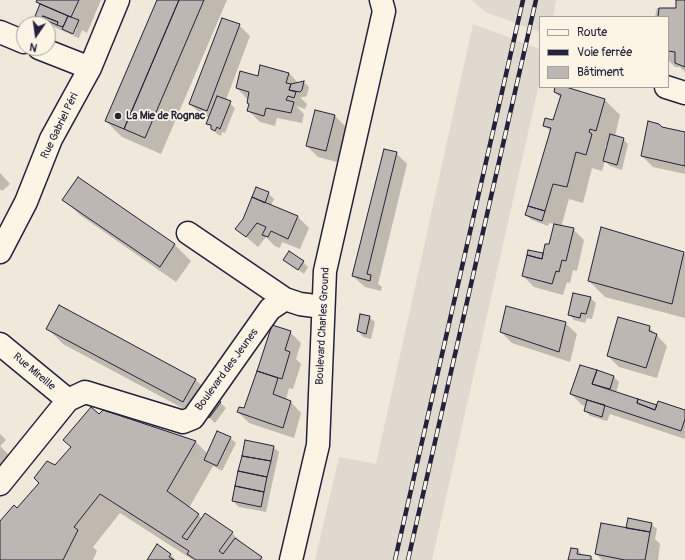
<!DOCTYPE html>
<meta charset="utf-8">
<style>
body{margin:0}
#map{position:relative;width:685px;height:560px;overflow:hidden;background:#efe8db;font-family:Pangolin,sans-serif}
canvas{display:block}
.legend{position:absolute;left:539px;top:16px;width:130px;height:72px;box-sizing:border-box;background:#fcf5e5;border:1px solid #a5a1a1;margin:0;padding:5px 7px;list-style:none;font-size:12px;color:#22223b}
.legend li{display:flex;align-items:center;gap:8px;height:20px}
.legend b{width:20px;border:1px solid #a5a1a1}
.north{position:absolute;left:16px;top:16px;width:40px;height:40px;box-sizing:border-box;background:#fcf5e5;border:1px solid #a5a1a1;border-radius:50%;rotate:193deg;font-size:11px;font-weight:700;line-height:16px;text-align:center;color:#22223b}
.north::after{content:'';display:block;margin:auto;width:14px;height:18px;background:#22223b;clip-path:polygon(50% 0,100% 100%,50% 72%,0 100%)}
</style>
<div id="map">
<canvas width="685" height="560"></canvas>
<ul class="legend">
<li><b style="height:5px;background:#fcf5e5"></b>Route</li>
<li><b style="height:5px;background:#22223b"></b>Voie ferrée</li>
<li><b style="height:11px;background:#bcb7b3"></b>Bâtiment</li>
</ul>
<div class="north">N</div>
</div>
<script>
const c = document.querySelector('canvas').getContext('2d');
c.lineJoin = 'round';
function fillPath(path, color) { c.fillStyle = color; c.fill(path, 'evenodd'); }
const toPath = rows => new Path2D(rows.map(r => 'M' + r).join(''));
function stroke(path, color, width, dash) { c.strokeStyle = color; c.lineWidth = width; c.lineCap = dash ? 'butt' : 'round'; c.setLineDash(dash || []); c.stroke(path); }
function drawText(font, color, halo, rows, align = 'center') {
  c.font = font + ' Pangolin,sans-serif'; c.lineWidth = 3.5; c.setLineDash([]); c.textBaseline = 'middle'; c.strokeStyle = halo; c.fillStyle = color; for (const [text, x, y, turn = 0] of rows) {
    c.save(); c.translate(x, y); c.rotate((+turn || 0) * Math.PI / 180); c.textAlign = isNaN(turn) ? turn : align; if (halo) c.strokeText(text, 0, 0); c.fillText(text, 0, 0); c.restore();
  }
}
const built = toPath([
 [472,0,556,0,553,17,540,17,540,32,485,12],
 [473,24,540,49,540,80,432,560,315,560,339,457,376,464]
]);
const shadow = toPath([
 [38,0,101,0,87,33,82,30,79,38,73,36,77,28,75,28,72,35,41,21,36,15,40,5,37,2],
 [158,0,227,0,161,154,122,137,106,121],
 [677,0,685,0,685,72,680,67,675,67,668,60,668,17,655,17,657,8,677,9],
 [239,25,250,36,226,100,235,108,225,133,222,132,221,136,217,134,208,123,210,118,202,115,190,104],
 [289,73,298,83,304,82,309,87,307,95,305,97,301,97,301,98,307,104,305,109,296,106,304,114,302,123,277,118,275,126,260,122,249,111,250,105,248,103,248,100,237,88,258,77],
 [556,87,569,87,571,89,604,99,620,115,615,136,623,139,628,144,622,170,610,166,605,161,602,171,592,168,583,203,569,199,561,227,573,229,584,240,577,271,573,270,570,283,567,282,563,295,534,287,523,276,542,254,544,255,549,246,555,224,549,223,548,226,532,220,526,215,551,132,544,125,554,122,561,98,555,92],
 [606,145,608,145,607,150,605,148],
 [335,116,346,127,337,162,318,157,307,146],
 [662,128,685,133,685,174,653,167,642,156],
 [396,153,407,164,378,284,382,287,381,291,365,287,353,276],
 [0,173,10,184,2,191,0,189],
 [78,179,175,245,191,261,176,282,80,215,64,199],
 [268,193,274,199,271,206,298,217,309,228,300,249,282,242,280,248,275,246,266,237,258,247,237,229],
 [602,229,685,254,685,318,605,297,589,281],
 [285,260,303,262,308,267,304,274],
 [590,298,596,303,592,319,587,318,585,323,574,320,569,314],
 [369,317,375,322,371,339,363,337,358,331],
 [565,323,577,334,570,362,512,343,501,332],
 [273,326,290,332,301,343,296,359,301,364,293,389,289,388,286,400,290,401,301,413,294,438,249,423,238,412,245,410],
 [649,327,667,346,657,378,619,367,608,356],
 [47,328,195,379,211,395,199,417,63,344],
 [580,366,614,377,619,382,616,393,658,407,685,411,685,439,610,414,607,421,590,416,585,410,586,406,582,405,571,394],
 [217,400,226,408,215,423,207,415],
 [104,411,196,442,208,454,230,438,236,443,222,471,213,466,189,508,203,519,232,533,245,546,264,560,193,560,120,513,93,547,97,551,93,560,0,560,0,523,18,509],
 [0,434,6,440,0,446,11,457,0,468],
 [273,447,279,452,266,512,239,507,233,501],
 [651,524,657,529,655,539,660,544,658,560,602,560,596,554,626,529],
 [578,550,583,556,591,557,594,560,569,560],
 [170,554,176,560,148,560]
]);
const building = toPath([
 [37,0,79,0,71,17,36,2,37,0],
 [157,0,179,0,124,129,105,121,157,0],
 [179,0,204,0,145,138,124,129,179,0],
 [676,0,685,0,685,67,675,63,675,52,668,51,668,17,658,17,659,8,676,8,676,0],
 [40,4,68,16,63,27,57,25,58,22,43,16,41,18,35,16,40,4],
 [43,16,58,22,57,25,41,18,43,16],
 [68,16,79,20,73,34,62,29,68,16],
 [222,18,240,24,207,111,189,104,222,18],
 [260,65,289,73,286,83,291,84,289,90,296,92,294,98,288,96,286,100,294,102,291,113,266,108,264,116,247,111,249,104,247,103,249,92,236,88,240,71,258,76,260,65],
 [304,81,302,90,300,92,289,90,291,84,304,81],
 [555,87,566,87,605,99,596,131,590,129,589,132,592,134,586,155,576,152,567,187,553,184,545,211,528,206,551,128,543,126,545,118,553,120,561,95,554,92,555,87],
 [217,96,231,101,220,129,217,127,215,131,211,129,211,125,206,124,217,96],
 [315,110,335,115,326,151,306,146,315,110],
 [648,121,659,124,662,127,685,132,685,166,641,156,648,121],
 [610,134,624,138,617,165,603,161,610,134],
 [384,149,397,152,367,274,371,275,370,281,352,276,384,149],
 [78,177,175,244,160,267,62,200,78,177],
 [256,187,269,192,265,203,252,197,256,187],
 [252,197,298,216,288,239,271,231,268,237,262,235,266,227,257,223,246,237,235,229,243,219,252,197],
 [528,206,545,211,542,221,525,215,528,206],
 [554,224,574,228,566,261,562,260,559,272,556,271,552,284,522,276,527,255,542,259,545,244,549,244,554,224],
 [601,227,684,252,672,304,588,281,601,227],
 [528,250,543,253,542,259,527,255,528,250],
 [289,251,304,261,298,270,283,260,289,251],
 [573,293,591,297,586,314,581,313,580,318,568,315,573,293],
 [59,305,196,379,183,402,46,329,59,305],
 [506,306,566,322,559,352,500,332,506,306],
 [360,314,370,316,366,334,357,331,360,314],
 [618,317,650,326,649,331,657,334,646,368,607,356,618,317],
 [272,325,291,331,285,350,290,352,282,379,257,371,272,325],
 [580,365,597,370,592,384,638,399,637,403,655,410,658,401,685,410,685,419,681,431,570,394,580,365],
 [597,370,614,376,610,389,592,384,597,370],
 [257,371,278,378,273,394,291,401,283,428,237,412,239,407,244,408,257,371],
 [217,399,221,402,209,418,205,415,217,399],
 [638,399,657,405,655,410,637,403,638,399],
 [587,400,605,405,602,417,584,411,587,400],
 [91,407,99,414,103,410,196,441,167,491,199,514,182,537,187,540,205,513,233,532,219,551,223,554,235,538,262,557,260,560,196,560,187,554,189,551,100,494,74,527,78,530,63,560,0,560,0,521,14,505,17,508,39,483,34,478,47,461,55,465,71,447,63,440,91,407],
 [217,431,231,437,217,466,204,460,217,431],
 [245,440,274,446,271,461,242,456,245,440],
 [242,456,271,461,267,477,238,471,242,456],
 [238,471,267,477,264,492,235,486,238,471],
 [235,486,264,492,261,507,232,501,235,486],
 [628,518,652,523,650,532,626,528,628,518],
 [601,523,650,532,645,560,625,560,595,554,601,523],
 [157,544,171,554,169,557,174,560,147,560,157,544],
 [571,548,578,549,577,554,591,556,591,560,568,560,571,548]
]);
const minor = toPath([
 [0,32,24,42],
 [39,48,90,68],
 [666,87,685,93],
 [188,233,285,299],
 [0,252,26,202,51,139,90,68,118,0],
 [0,344,68,400],
 [0,484,68,400,85,392,183,422,193,418,270,309,285,299,300,304,322,307],
 [291,560,318,445,325,271,380,29,384,11,381,0]
]);
const rail = toPath([
 [395,560,523,0],
 [408,560,536,0]
]);
const markers = [
 [118,116,4,"#22223b"]
];
const poiNames = [
 ["La Mie de Rognac",126,116]
];
const streetNames = [
 ["Rue Gabriel Péri",60,126,-64],
 ["Boulevard Charles Ground",323,326,-87],
 ["Boulevard des Jeunes",227,370,-54],
 ["Rue Mireille",34,372,40]
];
fillPath(built, '#e0d9cf');
fillPath(shadow, '#0003');
fillPath(building, '#bcb7b3');
stroke(building, '#22223b', 1);
stroke(minor, '#22223b', 25);
stroke(minor, '#fcf5e5', 22);
stroke(rail, '#22223b', 4.5);
stroke(rail, '#fcf5e5', 3, [9]);
for (const [x, y, r, color] of markers) { const dot = new Path2D(); dot.arc(x, y, r, 0, 2 * Math.PI); c.fillStyle = color; c.fill(dot); stroke(dot, '#fcf5e5', 1.5); }
drawText('bold 11px', '#22223b', '#fcf5e5', poiNames, 'left');
drawText('11px', '#22223b', '#fcf5e5', streetNames);
</script>
